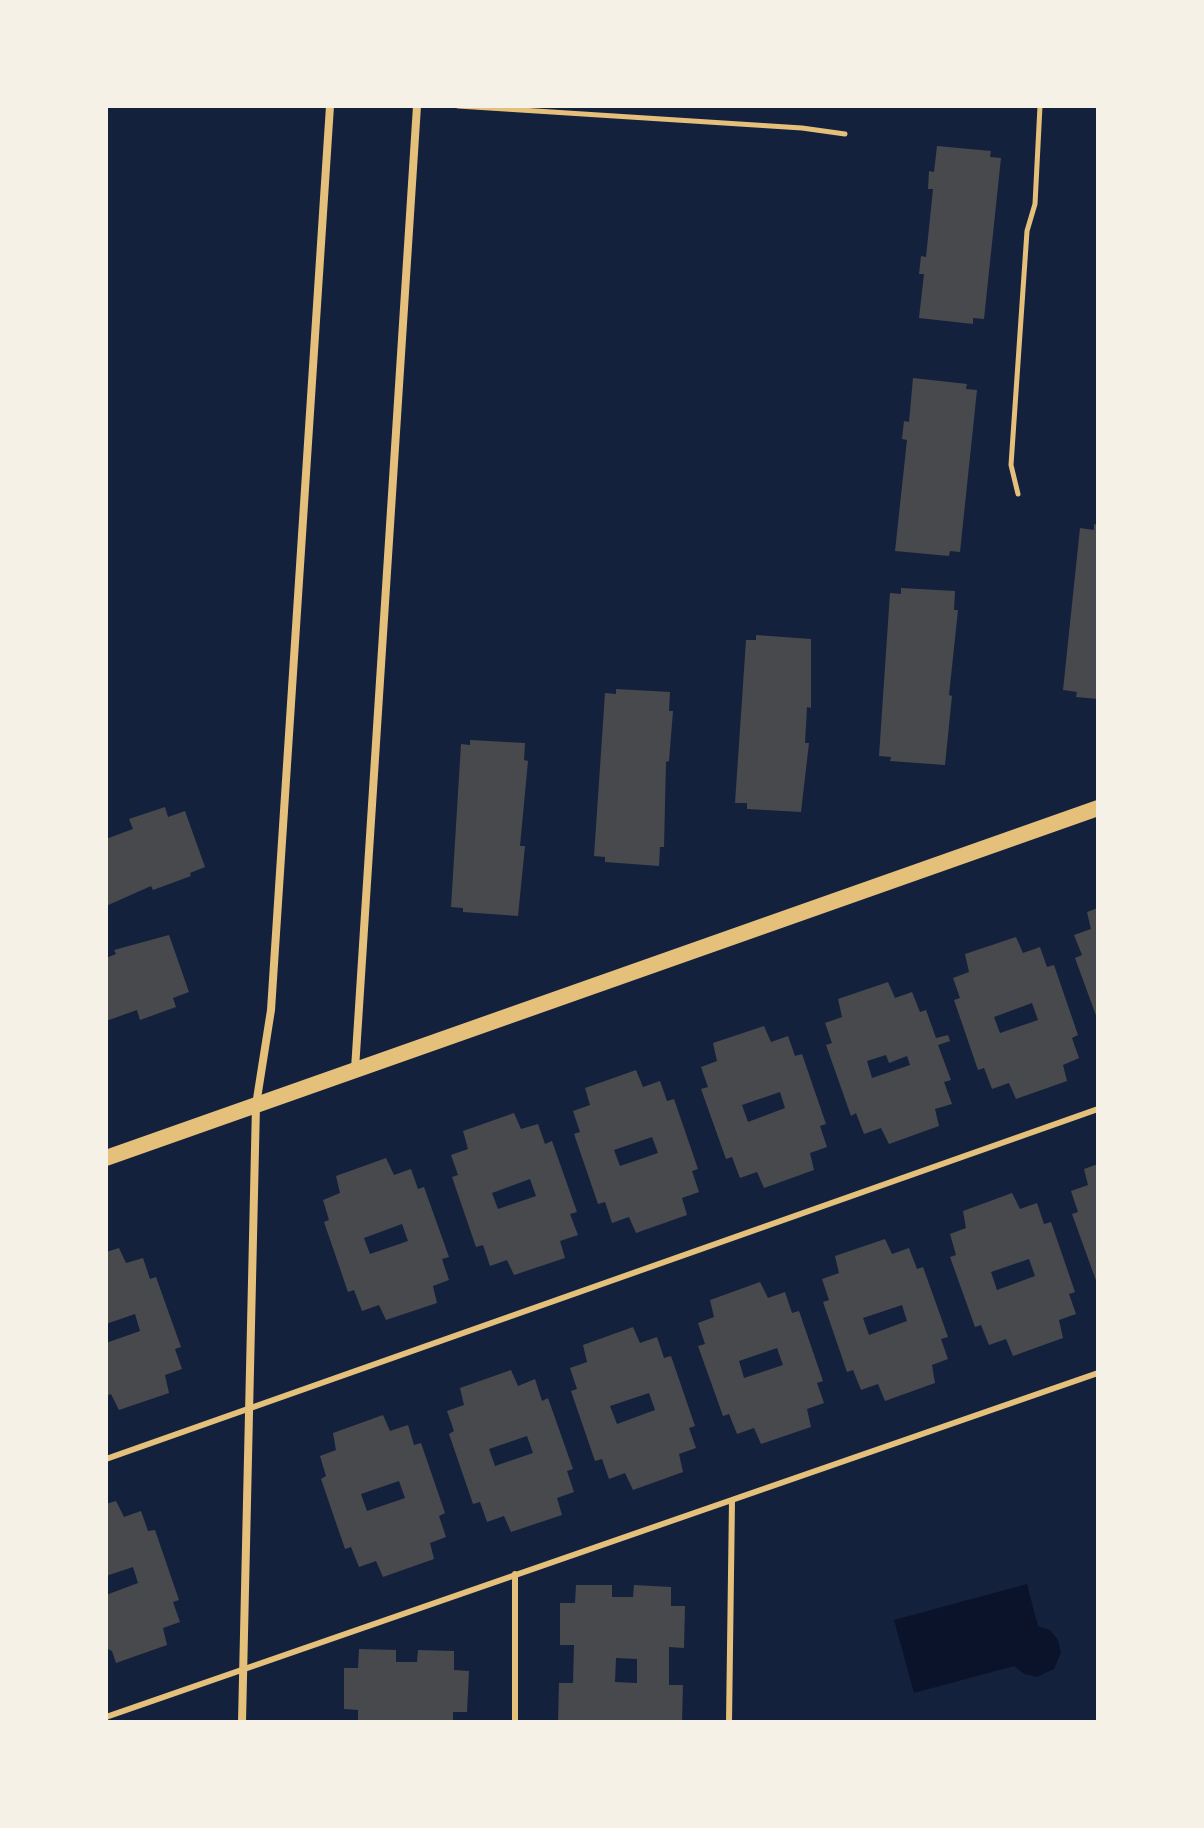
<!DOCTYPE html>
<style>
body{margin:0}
#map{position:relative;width:1204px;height:1828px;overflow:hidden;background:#14213d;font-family:Montserrat,sans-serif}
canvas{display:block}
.frame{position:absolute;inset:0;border:108px solid #f6f1e7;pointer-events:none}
</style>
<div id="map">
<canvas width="1204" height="1828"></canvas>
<div class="frame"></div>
</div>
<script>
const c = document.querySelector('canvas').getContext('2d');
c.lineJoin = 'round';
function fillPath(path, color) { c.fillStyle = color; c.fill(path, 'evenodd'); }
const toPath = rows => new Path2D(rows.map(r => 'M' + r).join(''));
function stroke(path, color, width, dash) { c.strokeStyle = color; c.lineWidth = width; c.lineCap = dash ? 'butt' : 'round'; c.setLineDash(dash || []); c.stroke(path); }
const water = toPath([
 [1027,1584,1038,1626,1050,1630,1058,1640,1061,1652,1054,1669,1037,1677,1024,1674,1014,1666,914,1693,894,1620]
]);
const building = toPath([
 [937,146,991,151,990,157,1001,158,984,319,973,318,973,324,919,318,924,274,919,274,921,256,926,257,933,189,928,189,929,171,934,172],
 [913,378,967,384,966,389,977,390,960,552,950,551,949,556,895,551,907,440,902,439,904,421,909,422],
 [1094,524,1098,525,1098,699,1076,697,1077,692,1063,690,1080,528,1094,530],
 [901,588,955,591,954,610,958,610,949,695,952,696,945,765,890,761,891,757,879,756,890,593,901,594],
 [756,635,811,639,811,708,807,707,805,743,809,743,801,812,747,809,747,803,735,803,746,640,756,640],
 [616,689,670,692,669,711,673,711,669,761,666,762,664,847,660,847,659,866,605,862,605,857,594,856,605,693,616,694],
 [470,740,525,743,524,760,528,761,520,846,525,846,518,916,463,912,463,908,451,907,461,744,470,745],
 [165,807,168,817,185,811,205,867,190,873,191,876,153,890,151,886,106,906,106,839,133,829,129,819],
 [1098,908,1098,1021,1075,958,1082,955,1074,935,1091,929,1087,912],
 [169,935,189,992,173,998,176,1007,140,1020,137,1010,106,1021,106,958,116,954,114,950],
 [1016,937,1023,953,1040,947,1047,967,1054,965,1078,1035,1072,1038,1079,1058,1063,1065,1067,1081,1016,1099,1009,1083,992,1089,984,1068,978,1070,954,1000,960,998,953,978,969,972,965,954],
 [1032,1003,1038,1020,1000,1033,994,1017],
 [888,982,895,998,912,992,920,1012,926,1010,936,1038,948,1035,950,1041,938,1045,951,1080,944,1082,952,1104,935,1109,939,1126,889,1144,881,1128,864,1134,856,1113,851,1116,826,1045,832,1043,825,1023,842,1017,838,999],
 [886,1055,889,1063,907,1056,910,1065,872,1078,867,1061],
 [764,1026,771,1042,788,1036,795,1056,802,1054,826,1124,820,1126,827,1147,810,1153,814,1170,764,1188,757,1172,740,1178,732,1157,726,1159,701,1089,708,1087,701,1067,717,1061,713,1043],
 [780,1092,785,1108,748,1122,742,1105],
 [636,1070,643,1087,660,1081,667,1101,674,1099,698,1169,692,1171,699,1192,682,1198,687,1215,636,1233,629,1217,612,1223,605,1202,598,1204,574,1134,580,1132,573,1111,590,1105,585,1088],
 [652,1137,658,1153,620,1166,614,1150],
 [514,1113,521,1129,538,1124,545,1144,552,1141,577,1212,570,1214,578,1235,560,1241,565,1258,514,1275,507,1260,490,1266,483,1245,476,1247,452,1177,458,1175,451,1155,468,1149,463,1131],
 [530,1179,536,1196,498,1209,492,1193],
 [386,1158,394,1175,411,1169,418,1189,424,1187,449,1257,442,1259,449,1280,433,1286,437,1303,386,1320,379,1305,362,1311,354,1290,348,1292,324,1222,329,1220,323,1200,340,1193,336,1176],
 [402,1224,408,1241,370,1254,364,1238],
 [1098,1164,1098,1286,1072,1214,1078,1212,1071,1191,1088,1185,1084,1169],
 [1012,1193,1020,1209,1037,1203,1044,1224,1051,1222,1075,1292,1069,1294,1076,1314,1059,1320,1063,1338,1013,1356,1006,1339,989,1345,981,1325,975,1327,950,1257,956,1255,950,1234,966,1228,963,1211],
 [1029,1259,1035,1276,997,1290,991,1272],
 [885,1239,892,1254,909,1248,917,1269,923,1267,948,1337,941,1339,948,1359,932,1365,935,1383,885,1401,878,1384,861,1390,853,1370,847,1372,823,1302,829,1300,822,1279,839,1273,835,1256],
 [902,1305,907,1321,869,1335,863,1318],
 [119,1248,126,1263,143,1258,150,1279,156,1277,181,1347,175,1349,182,1369,165,1375,169,1393,119,1410,111,1394,106,1396,106,1343,140,1331,135,1314,106,1324,106,1252],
 [760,1282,768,1298,785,1292,792,1313,799,1311,823,1381,817,1383,824,1403,807,1409,811,1427,761,1444,754,1428,737,1434,729,1414,723,1416,698,1346,705,1344,698,1323,714,1317,710,1300],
 [777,1348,783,1365,744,1378,739,1361],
 [633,1327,640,1343,657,1337,664,1358,671,1356,695,1426,689,1428,696,1448,679,1454,683,1472,633,1490,625,1473,609,1479,602,1459,595,1461,571,1391,577,1389,570,1368,587,1362,583,1345],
 [649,1393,655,1410,617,1424,610,1406],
 [511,1370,518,1386,535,1379,542,1401,548,1398,573,1469,567,1471,574,1492,557,1498,562,1515,511,1532,504,1516,487,1522,480,1502,473,1504,449,1434,454,1431,447,1411,464,1405,460,1388],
 [527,1436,533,1453,495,1466,489,1449],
 [383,1415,390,1431,408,1425,414,1445,421,1443,445,1513,439,1516,446,1537,430,1543,434,1559,383,1577,376,1561,359,1567,351,1547,345,1549,321,1479,326,1476,320,1456,336,1450,333,1433],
 [399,1481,405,1498,367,1511,361,1494],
 [116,1501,124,1517,141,1511,148,1531,155,1530,179,1600,173,1602,180,1622,163,1628,167,1645,116,1663,112,1651,106,1648,106,1595,138,1583,133,1567,106,1576,106,1504],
 [576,1585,612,1585,612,1597,633,1597,634,1585,671,1587,671,1606,685,1606,684,1648,669,1647,669,1685,683,1685,682,1722,558,1722,559,1683,573,1683,574,1645,560,1645,560,1603,575,1603],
 [616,1658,637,1659,637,1683,615,1682],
 [359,1649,396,1650,396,1662,417,1662,418,1650,454,1651,454,1670,469,1671,467,1712,453,1712,453,1722,358,1722,358,1710,344,1709,344,1668,358,1668]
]);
const path = toPath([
 [458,106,802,128,845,134],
 [1018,494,1011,465,1027,231,1035,204,1040,106]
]);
const service = toPath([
 [106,1459,1098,1109],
 [106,1717,1098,1373],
 [515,1722,515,1574],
 [729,1722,732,1500]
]);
const minor = toPath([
 [355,1069,417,106],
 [242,1722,256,1105,271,1010,330,106]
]);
const secondary = toPath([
 [106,1158,1098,808]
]);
fillPath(water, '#0b132b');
fillPath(building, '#48494c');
stroke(path, '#e5c07b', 5);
stroke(service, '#e5c07b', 6);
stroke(minor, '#e5c07b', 8);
stroke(secondary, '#e5c07b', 16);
</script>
